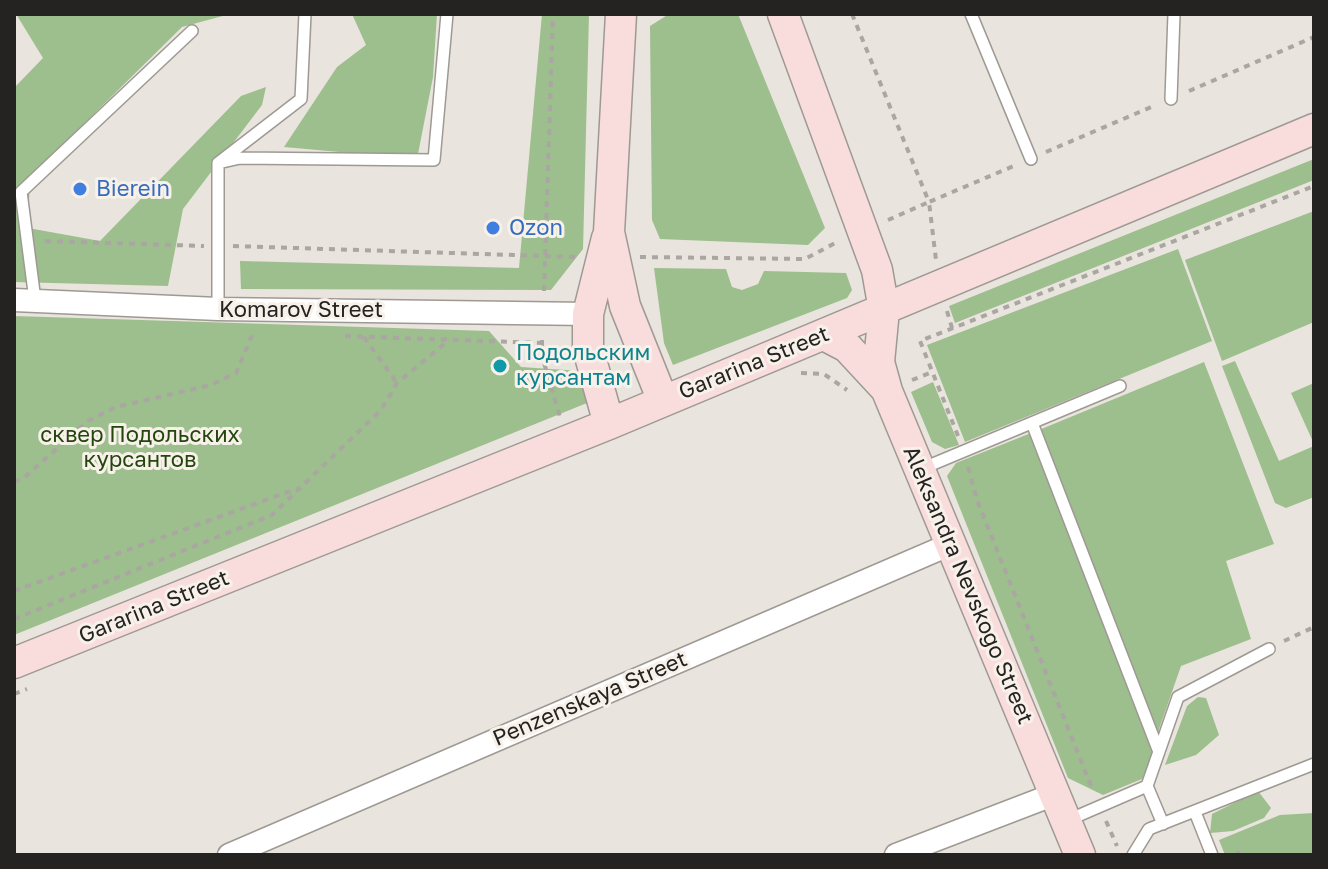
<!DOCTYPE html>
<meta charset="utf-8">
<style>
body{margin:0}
#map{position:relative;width:1328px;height:869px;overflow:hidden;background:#e9e4dd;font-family:"Golos Text",sans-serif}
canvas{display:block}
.frame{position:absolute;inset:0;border:16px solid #252321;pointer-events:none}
</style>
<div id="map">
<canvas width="1328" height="869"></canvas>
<div class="frame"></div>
</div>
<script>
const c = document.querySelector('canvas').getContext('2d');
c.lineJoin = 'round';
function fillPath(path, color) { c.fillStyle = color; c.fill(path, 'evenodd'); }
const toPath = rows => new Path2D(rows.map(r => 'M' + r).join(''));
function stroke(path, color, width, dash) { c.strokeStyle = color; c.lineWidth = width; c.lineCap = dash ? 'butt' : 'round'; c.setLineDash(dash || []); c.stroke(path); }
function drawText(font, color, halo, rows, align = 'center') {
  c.font = font + ' "Golos Text",sans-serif'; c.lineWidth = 6; c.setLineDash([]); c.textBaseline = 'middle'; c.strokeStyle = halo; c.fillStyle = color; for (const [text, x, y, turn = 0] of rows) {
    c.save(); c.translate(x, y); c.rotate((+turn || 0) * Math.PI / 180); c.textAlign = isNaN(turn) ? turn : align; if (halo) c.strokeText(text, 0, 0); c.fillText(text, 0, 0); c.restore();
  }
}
const green = toPath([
 [16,14,230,14,182,27,30,177,28,228,100,241,241,96,266,87,262,105,183,209,168,286,14,282,14,88,43,58],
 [352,14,437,14,433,77,417,159,284,147,337,67,366,45],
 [542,14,589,14,583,249,551,290,241,289,240,261,519,268],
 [669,14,738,14,825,228,808,245,660,239,652,220,650,26],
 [1314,159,1314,180,955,323,949,306],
 [1314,211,1314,322,1222,361,1185,260],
 [1178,249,1212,341,965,442,927,345],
 [654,268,726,269,732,287,742,290,758,284,764,271,846,273,852,290,847,298,673,365,664,343],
 [14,316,489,331,521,367,580,371,587,403,14,635],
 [1235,361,1279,461,1314,446,1314,497,1286,508,1275,503,1222,366],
 [1204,362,1274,544,1226,561,1251,639,1181,666,1158,732,1039,430],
 [933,382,959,445,945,449,932,442,911,392],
 [1314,383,1314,444,1291,393],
 [1031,433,1154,752,1142,779,1103,795,1068,778,947,476,956,463],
 [1198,697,1206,698,1219,735,1196,755,1165,765,1187,706],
 [1258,791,1271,808,1264,818,1233,831,1210,833,1212,814],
 [1314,813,1314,855,1225,855,1219,840,1280,815]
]);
const path = toPath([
 [852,14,929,202,1016,165],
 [1189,91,1314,37],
 [1046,152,1156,105],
 [888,220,929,202,936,260],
 [45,241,204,246],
 [233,246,576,257],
 [640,257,805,259,839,241],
 [544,291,553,14],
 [947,311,952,328],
 [345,336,542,343],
 [364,337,397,383],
 [542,340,542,356,560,417],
 [801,373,824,374,847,390],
 [912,380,932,372],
 [958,436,920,341,1314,186],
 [968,467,977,500,1093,791],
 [14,482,25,477,88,421,116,407,211,385,236,373,253,333],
 [14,591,299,488],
 [14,619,272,515,381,410,397,383,449,340],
 [1284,641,1314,627],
 [14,694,27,689],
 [1106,821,1117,846],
 [1237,851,1239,855]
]);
const lane = toPath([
 [971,14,1031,159],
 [1171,99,1174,14],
 [218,163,240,158,434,160,447,14],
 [35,300,21,192,192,31],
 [218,309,218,163,301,99,305,14],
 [1032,423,1159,752],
 [921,469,1120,386],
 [1195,812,1212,855],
 [1066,821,1147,786],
 [1163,824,1147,786,1178,697,1269,649],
 [1133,855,1149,829,1314,764]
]);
const street = toPath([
 [14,300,218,309,588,314],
 [229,855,951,544],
 [896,855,1055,794]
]);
const secondary = toPath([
 [621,14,609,232,625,306,663,401],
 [783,14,877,270,884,310,879,362,887,391,1080,855],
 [607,238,588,314,588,349,609,424],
 [824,335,847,347,886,389],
 [14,663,609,424,1314,129]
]);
const markers = [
 [80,189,8,"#3f7fe0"],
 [493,228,8,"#3f7fe0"],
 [500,366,8,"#0f9aa8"]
];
const shopNames = [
 ["Bierein",96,189],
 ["Ozon",509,228]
];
const streetNames = [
 ["Komarov Street",301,310],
 ["Gararina Street",754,363,-22],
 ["Aleksandra Nevskogo Street",968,585,67],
 ["Gararina Street",154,607,-22],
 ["Penzenskaya Street",590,699,-23]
];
const cultureNames = [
 ["Подольским",516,353],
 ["курсантам",516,378]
];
const parkNames = [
 ["сквер Подольских",140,435],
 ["курсантов",140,460]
];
fillPath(green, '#9dbe8d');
stroke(lane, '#9e9993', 14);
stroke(street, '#9e9993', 25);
stroke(secondary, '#9e9993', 33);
stroke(path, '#aaa6a1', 4, [6, 6]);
stroke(lane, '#fff', 11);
stroke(street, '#fff', 22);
stroke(secondary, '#f9dddd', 30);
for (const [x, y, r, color] of markers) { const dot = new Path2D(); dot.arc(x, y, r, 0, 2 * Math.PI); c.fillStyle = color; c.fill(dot); stroke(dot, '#f7f1ea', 3); }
drawText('22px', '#366cbe', '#f7f1ea', shopNames, 'left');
drawText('22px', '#252321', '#f7f1ea', streetNames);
drawText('22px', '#0d838f', '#f7f1ea', cultureNames, 'left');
drawText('22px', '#23460d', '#f7f1ea', parkNames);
</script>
